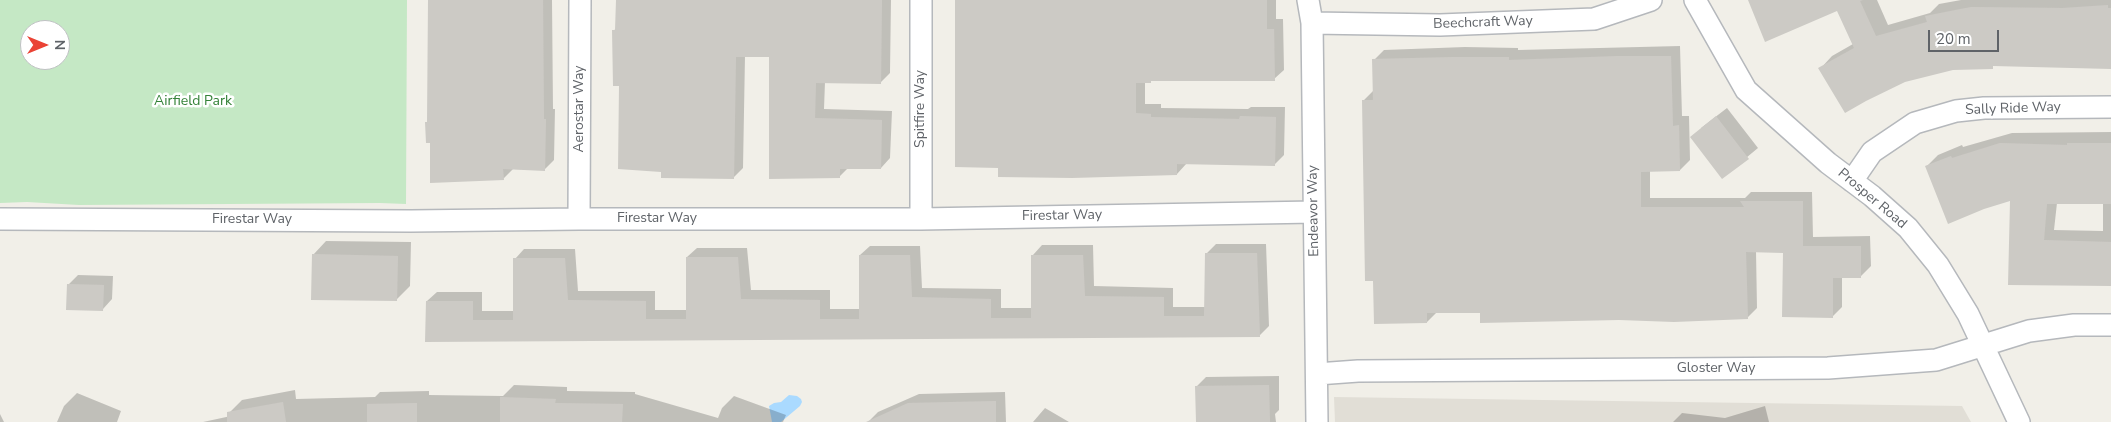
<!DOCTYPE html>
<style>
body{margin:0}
#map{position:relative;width:2111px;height:422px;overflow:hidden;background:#f1efe8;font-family:"Nunito Sans",sans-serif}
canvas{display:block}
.north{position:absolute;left:20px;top:20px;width:50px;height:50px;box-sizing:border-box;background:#fff;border:1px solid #bfc1c3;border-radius:50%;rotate:90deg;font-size:14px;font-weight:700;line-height:20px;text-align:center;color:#5f6368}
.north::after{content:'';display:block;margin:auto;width:18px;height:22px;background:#ea4335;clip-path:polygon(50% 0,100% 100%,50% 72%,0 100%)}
.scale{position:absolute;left:1928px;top:30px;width:71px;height:22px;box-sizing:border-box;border:2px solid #5f6368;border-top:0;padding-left:6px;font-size:15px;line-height:18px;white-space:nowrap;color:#5f6368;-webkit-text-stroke:4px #fff;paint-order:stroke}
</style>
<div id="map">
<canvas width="2111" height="422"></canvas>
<div class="north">N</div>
<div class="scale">20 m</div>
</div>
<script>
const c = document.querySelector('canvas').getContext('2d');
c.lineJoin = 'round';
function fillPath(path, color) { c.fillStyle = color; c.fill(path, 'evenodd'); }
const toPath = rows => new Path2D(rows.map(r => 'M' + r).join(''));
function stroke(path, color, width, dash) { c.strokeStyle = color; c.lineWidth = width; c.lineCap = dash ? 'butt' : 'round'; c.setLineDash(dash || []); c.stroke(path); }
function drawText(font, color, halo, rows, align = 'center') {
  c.font = font + ' "Nunito Sans",sans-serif'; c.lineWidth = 5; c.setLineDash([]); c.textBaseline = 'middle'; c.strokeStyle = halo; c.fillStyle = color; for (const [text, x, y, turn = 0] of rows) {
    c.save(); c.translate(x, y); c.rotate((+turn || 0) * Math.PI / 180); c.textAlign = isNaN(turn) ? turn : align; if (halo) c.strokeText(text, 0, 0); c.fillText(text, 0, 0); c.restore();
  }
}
const education = toPath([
 [1334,397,1962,406,1971,422,1335,422]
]);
const green = toPath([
 [0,0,407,0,406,204,380,203,79,205,27,202,0,203],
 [30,30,60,30,60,60,30,60]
]);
const water = toPath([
 [789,395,797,396,801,399,802,402,800,406,781,422,772,422,769,406,774,403,781,402]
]);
const shadow = toPath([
 [429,0,552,0,553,109,555,109,554,160,544,170,513,169,503,179],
 [617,0,891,0,890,73,881,82,825,82,824,109,892,111,890,158,881,168,849,167,839,177,770,56,745,56,743,168,733,178,662,171,620,85,613,31,617,28],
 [957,0,1276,0,1276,19,1283,19,1284,70,1274,79,1152,80,1145,82,1145,104,1161,104,1161,108,1248,109,1251,107,1285,107,1284,155,1274,165,1187,163,1177,174,999,167],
 [1749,0,1877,0,1888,25,1930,13,1939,4,1961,0,2111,0,2111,68,1994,65,1992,67,1820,69,1832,56,1853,44,1838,9],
 [1680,46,1682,116,1689,116,1690,160,1680,170,1650,170,1650,198,1745,198,1751,192,1812,192,1813,237,1870,236,1871,266,1861,276,1842,276,1842,307,1832,317,1784,251,1756,251,1757,308,1747,318,1619,319,1481,311,1437,312,1427,322,1374,279,1363,101,1373,91,1374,60,1384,50,1465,47,1518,48,1518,50],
 [1727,108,1758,148,1723,177,1701,128],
 [2111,132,2111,285,2010,284,2011,200,1927,166,1938,155,1962,145,1963,147,2012,133],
 [2057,203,2103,203,2103,231,2054,230],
 [326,241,411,242,410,286,396,300,313,255],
 [1216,244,1266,244,1269,326,1259,336,427,340,427,301,437,292,482,292,482,311,514,311,515,259,524,249,575,249,578,291,655,291,655,310,687,310,687,257,697,248,747,248,751,290,830,290,830,309,860,309,860,255,870,246,920,246,922,288,1001,289,1001,308,1033,308,1033,255,1042,245,1093,245,1094,286,1173,288,1173,307,1205,307,1206,254],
 [78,275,113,276,112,299,103,309,68,285],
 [1279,376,1279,410,1275,414,1276,422,1197,422,1196,387,1206,377],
 [514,385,567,387,567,391,635,392,635,394,718,418,722,408,734,396,786,415,783,422,203,422,231,416,230,412,242,400,295,390,296,399,375,397,380,392,429,391,429,395,503,396],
 [1005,392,1006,422,868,422,878,412,919,394],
 [77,393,121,411,117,422,57,422,64,406],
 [1765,406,1769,422,1673,422,1682,413,1725,418],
 [1045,408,1069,422,1033,422],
 [0,414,4,422,0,422]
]);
const building = toPath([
 [428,0,543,0,544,119,546,119,545,171,503,169,504,180,430,183,430,143,426,143,425,122,427,122],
 [616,0,882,0,881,84,816,83,815,118,882,120,881,169,840,169,840,178,769,179,769,57,736,57,734,179,661,178,661,172,618,169,619,86,613,86,612,30,615,30],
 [955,0,1267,0,1267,29,1274,29,1275,81,1151,81,1151,83,1136,83,1136,113,1151,114,1151,117,1239,119,1240,116,1276,117,1275,166,1177,164,1177,175,1072,178,998,177,998,168,955,167],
 [1748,0,1863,0,1860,1,1876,36,1927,22,1925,16,1971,7,2063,8,2108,5,2108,8,2111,8,2111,69,1993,66,1993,69,1953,70,1905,82,1866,101,1845,113,1818,68,1854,48,1837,11,1765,42],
 [1618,56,1671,56,1673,126,1679,125,1680,171,1641,172,1641,207,1744,207,1740,201,1803,201,1803,246,1861,246,1861,278,1833,278,1833,318,1782,317,1783,253,1746,252,1748,319,1674,322,1619,320,1480,323,1480,313,1427,313,1427,323,1374,324,1373,281,1365,281,1362,100,1373,100,1372,59,1454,57,1509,57,1509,60],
 [1716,116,1749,159,1722,179,1690,137],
 [2000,143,2067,145,2067,143,2111,143,2111,204,2047,204,2044,240,2111,242,2111,286,2008,285,2010,201,1984,209,1948,224,1925,166,1951,156,1952,158],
 [1205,253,1257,253,1260,337,425,342,426,301,473,301,473,320,513,320,513,258,565,258,568,300,646,301,646,319,686,319,686,257,738,257,741,299,820,300,820,319,859,319,859,255,910,255,912,297,991,299,991,318,1031,318,1031,255,1083,255,1085,296,1164,297,1164,316,1204,316],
 [312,254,398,256,397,301,311,300],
 [67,284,104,285,103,311,66,310],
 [1269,385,1270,422,1196,422,1195,386],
 [500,397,556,399,555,403,623,404,622,422,500,422],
 [996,401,996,422,866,422,908,403],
 [283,402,286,422,227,422,227,412],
 [417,403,417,422,367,422,367,404]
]);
const minor = toPath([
 [921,0,921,219],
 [1308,0,1312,23,1317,422],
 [1695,0,1746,90,1828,163,1872,196,1908,228,1938,265,1968,314,2019,422],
 [1312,23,1440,25,1594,19,1651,0],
 [1852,181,1872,152,1915,123,1956,111,1984,108,2111,107],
 [0,219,411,221,579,219,921,219,1314,212],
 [579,219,580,0],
 [1317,374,1358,371,1828,368,1936,360,2029,331,2074,325,2111,325]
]);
const streetNames = [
 ["Beechcraft Way",1483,23,-2],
 ["Aerostar Way",580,109,-90],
 ["Spitfire Way",921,109,-90],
 ["Sally Ride Way",2013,109,-2],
 ["Prosper Road",1872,199,40],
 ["Endeavor Way",1314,211,-91],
 ["Firestar Way",1062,216,-1],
 ["Firestar Way",657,219],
 ["Firestar Way",252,220],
 ["Gloster Way",1716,369]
];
const parkNames = [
 ["Airfield Park",193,102]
];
fillPath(education, '#e1ded6');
fillPath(green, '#c5e8c5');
fillPath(water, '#aadaff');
fillPath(shadow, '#0003');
fillPath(building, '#cccac5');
stroke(minor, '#b5b8bc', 24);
stroke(minor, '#fff', 21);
drawText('14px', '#5f6368', '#fff', streetNames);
drawText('14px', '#348238', '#fff', parkNames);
</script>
